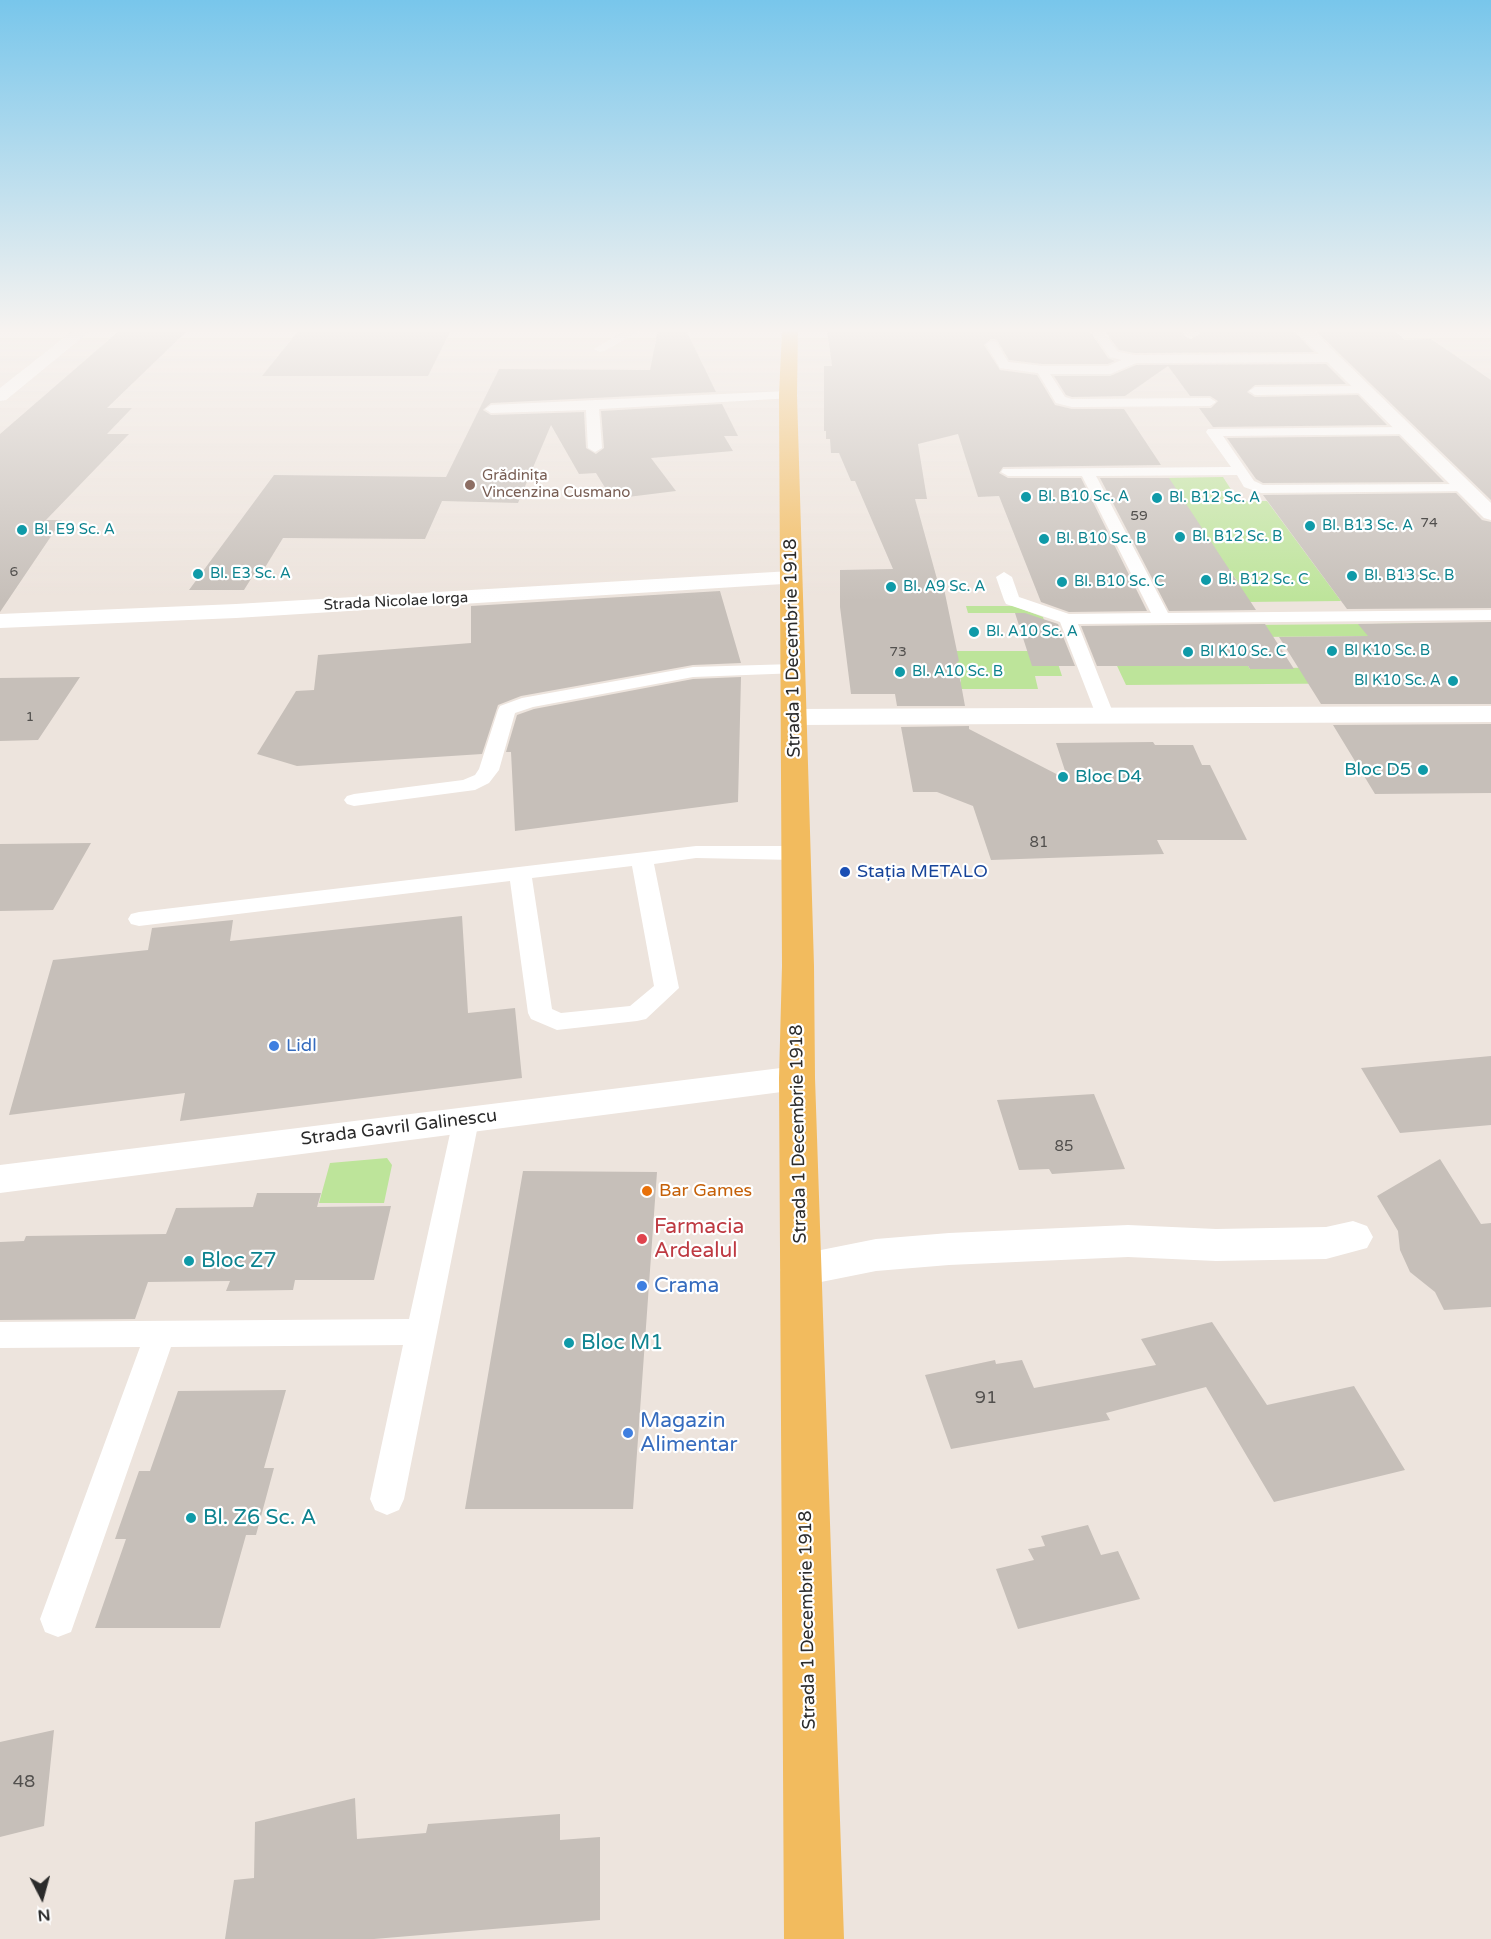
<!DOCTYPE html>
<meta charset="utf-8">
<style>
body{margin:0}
#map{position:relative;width:1491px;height:1939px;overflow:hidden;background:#ede4dd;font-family:"Varela Round",sans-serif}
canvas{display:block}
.north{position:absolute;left:12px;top:1867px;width:60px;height:60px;-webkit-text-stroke:4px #fff;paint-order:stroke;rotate:174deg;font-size:16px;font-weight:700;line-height:24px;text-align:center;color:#2b2b2b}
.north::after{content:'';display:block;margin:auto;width:21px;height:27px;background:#2b2b2b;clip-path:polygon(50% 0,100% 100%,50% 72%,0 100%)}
</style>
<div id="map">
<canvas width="1491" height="1939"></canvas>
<div class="north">N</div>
</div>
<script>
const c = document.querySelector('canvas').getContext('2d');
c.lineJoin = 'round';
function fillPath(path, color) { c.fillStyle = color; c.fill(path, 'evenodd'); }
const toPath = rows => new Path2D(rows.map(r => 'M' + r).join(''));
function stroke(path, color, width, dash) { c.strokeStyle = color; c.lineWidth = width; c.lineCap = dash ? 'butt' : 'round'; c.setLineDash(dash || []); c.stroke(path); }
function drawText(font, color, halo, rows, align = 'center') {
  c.font = font + ' "Varela Round",sans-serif'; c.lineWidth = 4.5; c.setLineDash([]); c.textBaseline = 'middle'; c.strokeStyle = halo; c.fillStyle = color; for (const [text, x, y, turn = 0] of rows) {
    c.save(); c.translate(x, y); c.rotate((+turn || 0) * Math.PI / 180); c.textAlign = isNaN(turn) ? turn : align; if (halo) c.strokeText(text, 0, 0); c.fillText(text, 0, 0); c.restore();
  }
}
const green = toPath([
 [1223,477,1232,491,1221,491,1228,501,1267,501,1341,601,1245,602,1238,582,1229,569,1225,569,1182,501,1185,501,1179,491,1175,491,1167,478],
 [966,606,1014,606,1043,617,1062,676,1035,676,1038,689,957,689,961,681,957,663,948,651,1028,651,1017,613,968,613],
 [1491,623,1392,636,1110,638,1123,666,1248,666,1250,669,1403,665,1409,683,1126,685,1103,636,1126,626],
 [387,1158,392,1165,384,1203,319,1203,330,1163]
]);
const building = toPath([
 [120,330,188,330,107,408,132,408,107,434,129,434,46,520,62,520,0,612,0,434],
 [299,330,451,330,428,376,262,376],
 [658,330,686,330,716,392,491,403,483,410,491,415,584,412,586,448,596,454,604,448,601,411,722,404,738,436,724,436,733,451,651,458,676,491,612,499,596,473,579,474,551,425,518,503,442,501,425,539,283,538,261,574,254,574,244,590,189,590,274,475,446,477,499,369,650,370],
 [827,330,1089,330,1108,358,1115,361,1108,364,1042,364,1009,360,997,340,991,339,984,345,1000,370,1037,375,1055,405,1072,409,1124,409,1161,465,1003,467,999,473,1008,478,1081,478,1147,611,1069,612,1041,602,999,496,978,497,958,434,918,444,927,499,915,499,937,579,942,579,959,661,957,662,965,706,897,706,895,694,851,694,840,607,840,570,893,569,855,481,851,481,839,453,831,453,830,439,826,439,826,431,824,431,824,366,832,366],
 [1104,330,1181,330,1186,337,1191,339,1200,334,1197,330,1293,330,1314,352,1134,353,1119,350],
 [1315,330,1393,330,1405,340,1431,339,1491,380,1491,500],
 [1326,364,1346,384,1255,385,1247,392,1255,397,1358,395,1387,425,1213,427,1199,408,1211,408,1218,401,1210,396,1190,396,1168,366,1125,396,1072,397,1066,395,1054,376,1110,376,1136,365],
 [1399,436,1444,482,1263,483,1256,479,1227,438],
 [1100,478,1169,478,1256,610,1169,611],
 [1456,493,1482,520,1491,522,1491,608,1347,609,1263,495],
 [720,591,741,663,693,665,521,696,498,705,482,754,297,766,257,754,296,691,314,690,318,655,471,643,471,606],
 [1015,613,1025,613,1058,624,1075,666,1032,666],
 [1491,622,1491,704,1321,704,1279,637,1368,636,1358,624],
 [1265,624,1294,669,1250,669,1248,666,1097,666,1081,626],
 [80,677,38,740,0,741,0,678],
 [741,677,738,802,515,831,511,752,506,752,517,715,534,709,693,679],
 [1491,724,1491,793,1375,794,1333,725],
 [969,726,969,729,1068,780,1056,743,1153,742,1155,745,1193,745,1202,765,1210,765,1247,840,1157,840,1164,854,991,860,973,806,937,792,913,792,901,727],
 [91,843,53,910,0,911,0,844],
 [462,916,468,1013,515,1008,522,1078,180,1121,185,1093,9,1115,53,960,148,950,152,928,233,920,230,941],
 [1491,1056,1491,1125,1400,1133,1361,1068],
 [1094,1094,1125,1169,1052,1174,1049,1169,1019,1170,997,1100],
 [1440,1159,1481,1224,1491,1223,1491,1307,1444,1310,1435,1292,1410,1272,1400,1250,1398,1231,1377,1196],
 [523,1171,657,1172,633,1509,465,1509],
 [257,1193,321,1193,317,1207,391,1206,374,1280,295,1280,293,1290,226,1291,230,1281,148,1282,135,1319,0,1320,0,1242,24,1241,26,1236,166,1234,176,1208,253,1207],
 [1212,1322,1267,1405,1354,1386,1405,1470,1274,1502,1206,1387,1106,1413,1110,1420,951,1449,925,1375,995,1360,996,1364,1022,1360,1034,1388,1156,1365,1141,1339],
 [286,1390,264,1468,274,1468,256,1535,246,1535,220,1628,95,1628,126,1539,115,1539,139,1471,150,1471,178,1391],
 [1088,1525,1101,1555,1118,1551,1140,1599,1018,1629,996,1569,1034,1560,1028,1549,1045,1546,1041,1536],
 [54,1730,44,1826,0,1837,0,1742],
 [355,1798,357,1839,426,1833,428,1824,560,1814,560,1840,600,1837,600,1920,374,1939,225,1939,234,1880,254,1878,255,1822]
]);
const lane = toPath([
 [627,330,641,330,604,351,600,352,594,349,627,330],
 [1091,330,1101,330,1118,352,1134,355,1332,354,1338,358,1332,362,1136,363,1110,374,1050,374,1065,397,1072,399,1210,398,1216,402,1210,406,1072,407,1056,403,1038,373,1000,368,986,344,992,341,996,342,1008,362,1042,366,1108,366,1122,360,1110,357,1091,330],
 [1183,330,1194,330,1198,334,1192,337,1188,336,1183,330],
 [1366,386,1370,387,1372,390,1370,393,1255,395,1249,391,1255,387,1366,386],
 [788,391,792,392,794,395,792,398,599,409,602,448,595,452,588,448,586,410,491,413,485,409,491,405,788,391],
 [1409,427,1416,431,1414,434,1223,436,1254,481,1263,485,1467,484,1474,488,1472,491,1261,493,1244,487,1237,475,1096,476,1168,613,1491,610,1491,620,1078,624,1114,715,1112,719,1105,721,1098,719,1096,715,1060,622,1006,604,1004,600,996,577,1004,572,1012,577,1019,597,1069,614,1151,613,1082,476,1008,476,1001,472,1003,469,1231,467,1206,432,1208,429,1409,427],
 [793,664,799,665,802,669,799,673,693,677,533,707,515,713,499,770,489,783,475,790,354,806,347,804,344,800,347,796,354,794,463,780,475,775,479,769,498,710,500,706,522,698,693,667,793,664],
 [696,846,795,846,803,848,806,853,803,858,795,860,696,858,654,864,679,988,646,1019,637,1021,557,1030,531,1019,528,1013,510,881,139,926,131,924,128,919,131,914,139,912,696,846],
 [632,866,654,986,630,1006,561,1013,552,1009,532,878,632,866],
 [466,1110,476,1113,479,1120,404,1499,399,1510,387,1515,375,1510,370,1499,403,1345,171,1347,71,1632,58,1637,45,1632,40,1619,140,1347,0,1348,0,1322,409,1319,453,1120,456,1113,466,1110]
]);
const street = toPath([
 [74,330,91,330,6,400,0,401,0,388,74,330],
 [791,571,799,573,802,578,799,583,236,618,0,628,0,614,236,604,791,571],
 [1491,706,1491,722,795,725,786,723,782,717,786,711,795,709,1491,706],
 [797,1066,810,1069,815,1078,810,1087,797,1090,0,1193,0,1165,797,1066],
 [1353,1221,1367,1226,1373,1237,1367,1248,1326,1259,1216,1261,1128,1257,949,1265,876,1271,801,1286,786,1281,780,1270,786,1259,801,1254,876,1239,949,1233,1128,1225,1216,1229,1326,1227,1353,1221]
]);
const secondary = toPath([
 [1295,330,1312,330,1491,503,1491,520,1484,518,1295,330]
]);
const primary = toPath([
 [782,330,798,330,797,395,814,966,815,1078,844,1939,784,1939,779,1078,782,966,779,395,782,330]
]);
const markers = [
 [470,485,6,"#8d6e63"],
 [1026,497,6,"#0f9aa8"],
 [1157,498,6,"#0f9aa8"],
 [1310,526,6,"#0f9aa8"],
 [22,530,6,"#0f9aa8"],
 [1180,537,6,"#0f9aa8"],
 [1044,539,6,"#0f9aa8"],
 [198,574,6,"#0f9aa8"],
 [1352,576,6,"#0f9aa8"],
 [1206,580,6,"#0f9aa8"],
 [1062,582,6,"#0f9aa8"],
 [891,587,6,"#0f9aa8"],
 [974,632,6,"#0f9aa8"],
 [1332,651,6,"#0f9aa8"],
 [1188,652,6,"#0f9aa8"],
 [900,672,6,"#0f9aa8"],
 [1453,681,6,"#0f9aa8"],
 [1423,770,6,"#0f9aa8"],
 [1063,777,6,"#0f9aa8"],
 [845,872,6,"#1a4fb4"],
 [274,1046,6,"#3f7fe0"],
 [647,1191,6,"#e8710a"],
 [642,1239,6,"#e0444e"],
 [189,1261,6,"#0f9aa8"],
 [642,1286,6,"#3f7fe0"],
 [569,1343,6,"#0f9aa8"],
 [628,1433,6,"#3f7fe0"],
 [191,1518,6,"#0f9aa8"]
];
const farNumbernames = [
 ["59",1139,516],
 ["74",1429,523],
 ["6",14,572],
 ["73",898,652],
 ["1",30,717]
];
const farEducationnames = [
 ["Grădinița",482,476],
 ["Vincenzina Cusmano",482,493]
];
const farCulturenames = [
 ["Bl. B10 Sc. A",1038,497],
 ["Bl. B12 Sc. A",1169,498],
 ["Bl. B13 Sc. A",1322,526],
 ["Bl. E9 Sc. A",34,530],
 ["Bl. B12 Sc. B",1192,537],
 ["Bl. B10 Sc. B",1056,539],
 ["Bl. E3 Sc. A",210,574],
 ["Bl. B13 Sc. B",1364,576],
 ["Bl. B12 Sc. C",1218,580],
 ["Bl. B10 Sc. C",1074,582],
 ["Bl. A9 Sc. A",903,587],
 ["Bl. A10 Sc. A",986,632],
 ["Bl K10 Sc. B",1344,651],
 ["Bl K10 Sc. C",1200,652],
 ["Bl. A10 Sc. B",912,672],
 ["Bl K10 Sc. A",1441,681,"right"]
];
const farStreetnames = [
 ["Strada Nicolae Iorga",396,602,-3]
];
const numberNames = [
 ["81",1039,843],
 ["85",1064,1147]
];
const streetNames = [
 ["Strada 1 Decembrie 1918",793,648,-91],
 ["Strada Gavril Galinescu",399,1128,-7],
 ["Strada 1 Decembrie 1918",799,1134,-91],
 ["Strada 1 Decembrie 1918",808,1620,-91]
];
const cultureNames = [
 ["Bloc D5",1411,770],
 ["Bloc D4",1075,777,"left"]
];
const transitNames = [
 ["Stația METALO",857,872]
];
const shopNames = [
 ["Lidl",286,1046]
];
const foodNames = [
 ["Bar Games",659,1191]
];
const nearNumbernames = [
 ["91",986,1398],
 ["48",24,1782]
];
const nearHealthnames = [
 ["Farmacia",654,1227],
 ["Ardealul",654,1251]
];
const nearCulturenames = [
 ["Bloc Z7",201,1261],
 ["Bloc M1",581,1343],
 ["Bl. Z6 Sc. A",203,1518]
];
const nearShopnames = [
 ["Crama",654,1286],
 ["Magazin",640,1421],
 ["Alimentar",640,1445]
];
fillPath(green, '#bde49a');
fillPath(building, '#c6bfb9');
fillPath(lane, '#fff');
fillPath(street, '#fff');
fillPath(secondary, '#fff');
fillPath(primary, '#f2bb5e');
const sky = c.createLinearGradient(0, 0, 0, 601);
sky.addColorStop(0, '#78c6eb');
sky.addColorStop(0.55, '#f7f3f0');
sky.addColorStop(1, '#f7f3f000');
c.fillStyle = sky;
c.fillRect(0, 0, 1491, 601);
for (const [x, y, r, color] of markers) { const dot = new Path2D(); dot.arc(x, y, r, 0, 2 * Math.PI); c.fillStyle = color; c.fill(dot); stroke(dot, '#fff', 2); }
drawText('14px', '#52504e', null, farNumbernames);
drawText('15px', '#785e54', '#fff', farEducationnames, 'left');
drawText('15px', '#0d838f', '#fff', farCulturenames, 'left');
drawText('15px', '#2b2b2b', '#fff', farStreetnames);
drawText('15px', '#52504e', null, numberNames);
drawText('18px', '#2b2b2b', '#fff', streetNames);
drawText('18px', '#0d838f', '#fff', cultureNames, 'right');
drawText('18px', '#164399', '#fff', transitNames, 'left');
drawText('18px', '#366cbe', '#fff', shopNames, 'left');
drawText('18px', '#c56008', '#fff', foodNames, 'left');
drawText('18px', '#52504e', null, nearNumbernames);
drawText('21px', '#be3a42', '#fff', nearHealthnames, 'left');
drawText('21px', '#0d838f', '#fff', nearCulturenames, 'left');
drawText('21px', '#366cbe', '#fff', nearShopnames, 'left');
</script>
